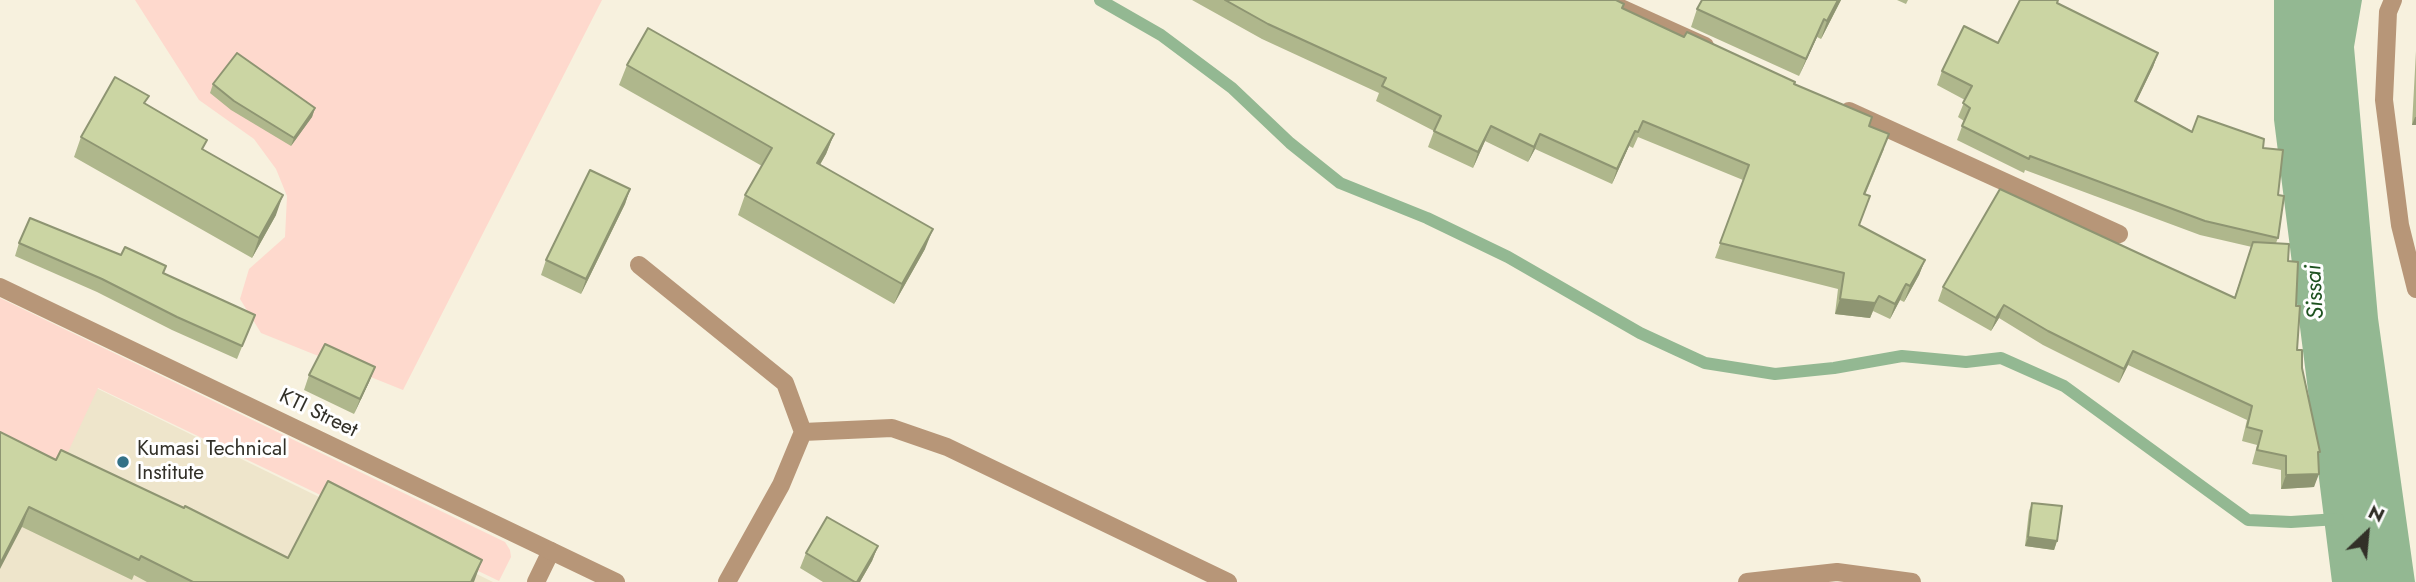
<!DOCTYPE html>
<style>
body{margin:0}
#map{position:relative;width:2416px;height:582px;overflow:hidden;background:#f7f1de;font-family:Jost,sans-serif}
canvas{display:block}
.north{position:absolute;left:2332px;top:498px;width:70px;height:70px;-webkit-text-stroke:5px #fff;paint-order:stroke;rotate:26deg;font-size:19px;font-weight:700;line-height:28px;text-align:center;color:#323028}
.north::after{content:'';display:block;margin:auto;width:24px;height:32px;background:#323028;clip-path:polygon(50% 0,100% 100%,50% 72%,0 100%)}
</style>
<div id="map">
<canvas width="2416" height="582"></canvas>
<div class="north">N</div>
</div>
<script>
const c = document.querySelector('canvas').getContext('2d');
c.lineJoin = 'round';
function fillPath(path, color) { c.fillStyle = color; c.fill(path, 'evenodd'); }
const toPath = rows => new Path2D(rows.map(r => 'M' + r).join(''));
function stroke(path, color, width, dash) { c.strokeStyle = color; c.lineWidth = width; c.lineCap = dash ? 'butt' : 'round'; c.setLineDash(dash || []); c.stroke(path); }
function drawText(font, color, halo, rows, align = 'center') {
  c.font = font + ' Jost,sans-serif'; c.lineWidth = 6; c.setLineDash([]); c.textBaseline = 'middle'; c.strokeStyle = halo; c.fillStyle = color; for (const [text, x, y, turn = 0] of rows) {
    c.save(); c.translate(x, y); c.rotate((+turn || 0) * Math.PI / 180); c.textAlign = isNaN(turn) ? turn : align; if (halo) c.strokeText(text, 0, 0); c.fillText(text, 0, 0); c.restore();
  }
}
const built = toPath([
 [0,341,493,582,0,582]
]);
const green = toPath([
 [135,0,602,0,403,390,261,333,240,299,249,269,285,237,287,196,276,169,254,139,199,100],
 [0,298,505,542,510,550,511,557,499,581,98,388,60,469,0,451]
]);
const water = toPath([
 [2274,0,2362,0,2354,47,2378,318,2415,582,2332,582,2274,120]
]);
const stream = toPath([
 [1100,0,1161,35,1232,88,1290,143,1340,183,1427,218,1508,257,1640,333,1705,363,1775,374,1834,368,1902,356,1966,362,2001,358,2064,386,2248,520,2291,522,2338,519]
]);
const service = toPath([
 [536,582,551,551]
]);
const minor = toPath([
 [1603,0,1705,46],
 [2393,0,2388,12,2384,100,2400,225,2416,289],
 [1849,111,2119,234],
 [639,265,785,383,803,432,781,485,727,582],
 [0,287,616,582],
 [803,432,892,428,947,447,1228,582],
 [1747,582,1837,572,1912,582]
]);
const wall = toPath([
 [1192,0,1616,0,1623,8,1684,37,1794,85,1869,126,1884,149,1865,195,1859,225,1925,260,1919,275,1904,302,1900,300,1890,319,1873,311,1870,318,1835,314,1838,289,1715,258,1743,180,1638,137,1633,148,1629,146,1612,184,1535,149,1528,162,1485,141,1473,168,1428,147,1434,131,1376,101,1379,93,1262,39],
 [1841,0,1821,39,1817,37,1799,76,1691,27,1697,9],
 [1897,0,1908,0,1906,4],
 [2057,3,2158,53,2153,67,2136,102,2192,131,2263,148,2278,195,2278,238,2276,243,2288,261,2296,306,2297,350,2302,368,2320,452,2318,457,2314,487,2281,489,2281,470,2252,464,2257,445,2242,441,2247,420,2128,365,2119,383,2043,345,1999,318,1991,331,1938,301,1943,287,2234,298,2252,247,2200,235,2025,170,2024,173,1957,140,1964,121,1958,117,1965,100,1937,85,1942,71,1998,43],
 [2416,51,2416,125,2412,125],
 [627,65,834,134,826,154,820,165,925,249,894,304,738,215,745,195,762,166,619,85],
 [213,84,315,108,312,117,291,146,231,110,210,93],
 [146,104,203,150,276,215,252,258,74,157,81,137],
 [630,189,625,204,581,294,541,275,546,260],
 [19,243,164,274,255,315,237,359,172,330,97,292,15,256],
 [375,367,369,382,354,414,304,390,309,375],
 [0,432,56,460,288,558,474,582,147,582,134,575,132,580,22,527],
 [2032,503,2057,541,2054,550,2025,546,2029,511],
 [878,546,872,561,860,582,823,582,800,568,806,553]
]);
const shadedWall = toPath([
 [1838,0,1841,0,1821,39,1827,21],
 [1824,19,1817,37,1799,76,1806,59],
 [2158,53,2153,67,2130,115,2135,101],
 [315,108,312,117,291,146,294,138],
 [2415,117,2416,117,2416,125,2412,125],
 [1491,126,1485,141,1473,168,1478,152],
 [1635,131,1629,146,1612,184,1617,169],
 [834,134,826,154,809,183,817,163],
 [1540,134,1535,149,1528,162,1534,147],
 [630,189,625,204,581,294,586,279],
 [283,195,276,215,252,258,259,238],
 [933,229,925,249,894,304,902,284],
 [1925,260,1919,275,1904,302,1910,286],
 [1906,284,1900,300,1890,319,1895,304],
 [1879,296,1870,318,1835,314,1840,299],
 [2004,305,1999,318,1991,331,1996,318],
 [2133,351,2128,365,2119,383,2124,369],
 [375,367,369,382,354,414,360,399],
 [2319,474,2314,487,2281,489,2286,475],
 [29,507,22,527,0,569,0,564],
 [2028,537,2057,541,2054,550,2025,546],
 [878,546,872,561,860,582,857,582],
 [482,560,474,582,471,582]
]);
const building = toPath([
 [1225,0,1616,0,1624,4,1622,8,1684,37,1687,32,1795,82,1794,84,1872,117,1869,126,1889,134,1864,194,1870,196,1859,225,1925,260,1910,286,1906,284,1895,304,1879,296,1875,303,1840,299,1844,273,1720,243,1749,165,1643,121,1638,132,1635,131,1617,169,1540,134,1534,147,1491,126,1478,152,1434,131,1441,116,1382,86,1386,78,1268,24,1225,0],
 [1702,0,1838,0,1827,21,1824,19,1806,59,1697,9,1702,0],
 [2020,0,2058,0,2057,3,2158,53,2135,101,2192,132,2198,116,2264,139,2263,148,2283,150,2278,195,2284,196,2278,238,2205,221,2030,156,2029,159,1962,126,1970,108,1963,103,1972,86,1942,71,1964,26,1998,43,2020,0],
 [648,28,834,134,817,163,933,229,902,284,745,195,772,148,627,65,648,28],
 [237,53,315,108,294,138,234,101,213,84,237,53],
 [115,77,149,96,144,103,207,140,202,149,283,195,259,238,81,137,115,77],
 [590,170,630,189,586,279,546,260,590,170],
 [2000,189,2235,298,2253,242,2289,244,2288,261,2298,262,2296,306,2300,306,2297,350,2302,350,2302,368,2320,452,2318,452,2319,474,2286,475,2286,456,2257,450,2262,431,2247,427,2252,406,2133,351,2124,369,2048,331,2004,305,1996,318,1943,287,2000,189],
 [30,218,121,255,125,247,166,266,163,273,255,315,242,346,177,317,102,279,19,243,30,218],
 [325,344,375,367,360,399,309,375,325,344],
 [0,432,56,460,61,450,184,508,185,506,288,558,328,481,482,560,471,582,193,582,141,556,139,560,29,507,0,564,0,432],
 [2032,503,2062,506,2057,541,2028,537,2032,503],
 [827,517,878,546,857,582,855,582,806,553,827,517]
]);
const markers = [
 [123,462,7,"#337187"]
];
const streetNames = [
 ["KTI Street",318,414,26]
];
const poiNames = [
 ["Kumasi Technical",137,450],
 ["Institute",137,474]
];
const waterNames = [
 ["Sissai",2316,292,-93]
];
fillPath(built, '#eee5cb');
fillPath(green, '#fed9cd');
fillPath(water, '#93b892');
stroke(stream, '#93b892', 12);
stroke(service, '#b79678', 18);
stroke(minor, '#b79678', 18);
fillPath(wall, '#afb78c');
fillPath(shadedWall, '#8e9572');
fillPath(building, '#cbd5a3');
stroke(building, '#8e9572', 2);
for (const [x, y, r, color] of markers) { const dot = new Path2D(); dot.arc(x, y, r, 0, 2 * Math.PI); c.fillStyle = color; c.fill(dot); stroke(dot, '#fff', 2.5); }
drawText('21px', '#323028', '#fff', streetNames);
drawText('21px', '#323028', '#fff', poiNames, 'left');
drawText('italic 23px', '#1e5220', '#fff', waterNames);
</script>
